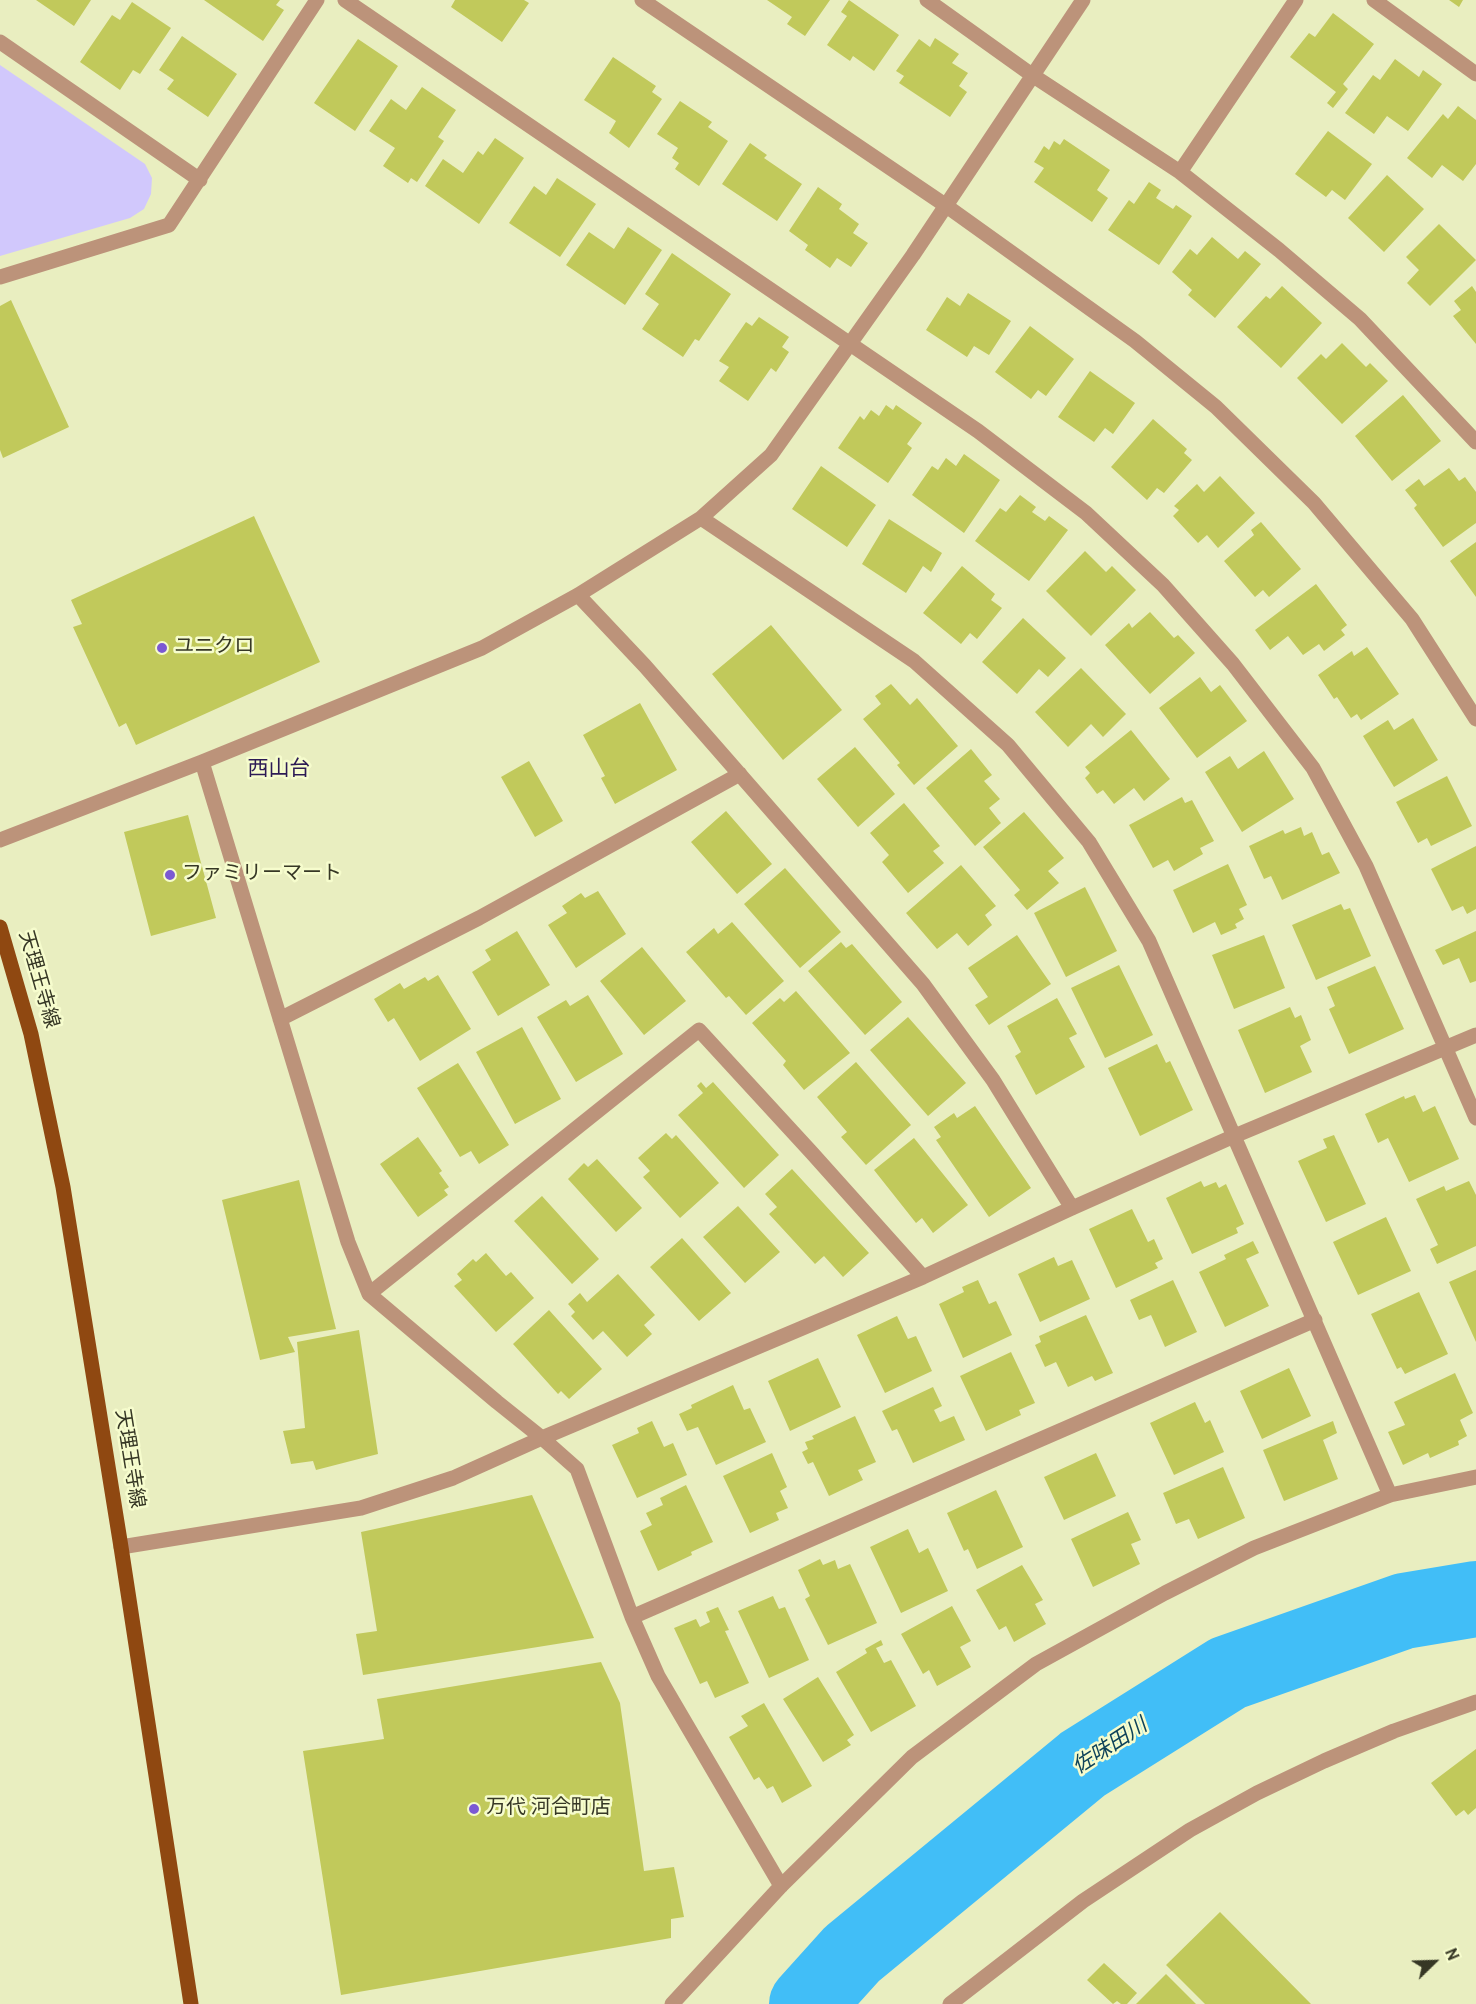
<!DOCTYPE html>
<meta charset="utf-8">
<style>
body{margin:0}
#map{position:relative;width:1476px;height:2004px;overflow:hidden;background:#e9eec0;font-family:Overpass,sans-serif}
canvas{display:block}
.north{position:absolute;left:1404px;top:1932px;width:60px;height:60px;-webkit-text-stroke:4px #f6fccd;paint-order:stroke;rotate:67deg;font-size:16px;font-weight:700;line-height:24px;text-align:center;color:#363725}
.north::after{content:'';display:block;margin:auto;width:21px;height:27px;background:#363725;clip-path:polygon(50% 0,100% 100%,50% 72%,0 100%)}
</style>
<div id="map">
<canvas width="1476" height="2004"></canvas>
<div class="north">N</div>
</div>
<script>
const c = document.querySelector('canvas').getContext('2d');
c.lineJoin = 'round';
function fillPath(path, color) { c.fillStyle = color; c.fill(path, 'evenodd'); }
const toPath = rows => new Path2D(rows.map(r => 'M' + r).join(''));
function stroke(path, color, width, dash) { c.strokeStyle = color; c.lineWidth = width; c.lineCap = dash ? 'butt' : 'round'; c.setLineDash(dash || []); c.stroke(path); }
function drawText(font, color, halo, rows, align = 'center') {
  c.font = font + ' Overpass,"Noto Sans JP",sans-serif'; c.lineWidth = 5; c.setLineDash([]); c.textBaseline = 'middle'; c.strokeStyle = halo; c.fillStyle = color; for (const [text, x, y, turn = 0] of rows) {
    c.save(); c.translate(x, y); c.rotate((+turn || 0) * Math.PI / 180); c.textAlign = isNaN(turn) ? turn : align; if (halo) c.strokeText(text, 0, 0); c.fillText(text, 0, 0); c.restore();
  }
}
const green = toPath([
 [0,65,145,164,152,178,151,194,144,209,130,218,0,256]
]);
const river = toPath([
 [807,2004,852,1954,1083,1764,1228,1673,1404,1611,1476,1599]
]);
const building = toPath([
 [36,0,91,0,74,26],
 [204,0,280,0,276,5,284,10,263,41],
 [455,0,524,0,529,3,502,42,451,7],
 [767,0,830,0,805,36,787,24,792,17],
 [849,0,899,35,874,71,853,56,850,61,827,45,847,16,841,12],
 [1449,0,1463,0,1459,7],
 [132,2,171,28,140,74,133,70,120,90,80,62,112,15,120,20],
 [1333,13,1374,44,1343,84,1348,89,1333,108,1327,103,1336,92,1290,57,1309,33,1315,37],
 [182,36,237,74,208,117,167,89,174,80,159,70],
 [935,38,959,54,952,63,968,73,959,86,967,92,950,117,899,83,904,76,896,71,919,39,930,47],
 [358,39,398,66,355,131,314,103],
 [613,57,656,86,652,92,662,99,629,148,609,133,616,121,584,100],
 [1395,59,1419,77,1423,70,1442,84,1408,131,1387,116,1374,134,1345,113,1373,75,1380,80],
 [422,87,456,110,438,137,444,141,417,182,411,178,408,183,383,166,395,148,369,131,391,99,406,110],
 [680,101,712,122,708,127,728,141,699,186,675,169,679,163,672,158,678,148,657,134],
 [1458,106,1476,120,1476,164,1463,181,1442,165,1432,178,1407,158,1443,114,1448,119],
 [1328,131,1372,164,1345,200,1332,190,1326,197,1295,174],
 [495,138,524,158,479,224,425,186,443,159,463,173,478,151,483,155],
 [1064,139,1110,170,1097,190,1108,198,1092,222,1034,182,1044,168,1034,162,1044,146,1049,150,1054,141,1060,145],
 [750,143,767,155,764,158,802,184,777,221,722,184],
 [1387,175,1424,209,1384,252,1348,218],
 [557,178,596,204,560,257,509,223,534,186,546,195],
 [1149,182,1161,190,1156,198,1173,209,1176,205,1192,216,1159,265,1108,230,1129,200,1134,204],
 [818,187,842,204,839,209,859,224,853,233,868,243,851,267,837,258,830,268,805,250,808,245,789,231],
 [1439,224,1476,260,1430,306,1407,283,1419,270,1406,257],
 [628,227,662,250,625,305,566,265,589,232,614,249],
 [1212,237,1238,259,1245,251,1261,264,1215,318,1188,295,1192,290,1172,272,1190,249,1197,255],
 [672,253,731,294,699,341,695,339,683,357,642,329,659,304,645,294],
 [1282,286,1322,323,1281,368,1237,327,1266,296,1270,299],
 [1472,286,1476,292,1476,344,1453,316,1461,310,1454,301],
 [968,293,1011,321,989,355,974,346,967,357,926,330,947,297,960,306],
 [11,300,69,427,3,458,0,450,0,306],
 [759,317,789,337,782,347,789,352,776,372,771,368,748,401,719,381,729,367,719,361,746,322,752,326],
 [1030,326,1074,359,1046,396,1038,390,1031,399,995,372],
 [1342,343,1366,367,1370,363,1388,381,1342,424,1297,378,1321,354,1326,359],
 [1090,371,1135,403,1113,434,1105,428,1094,442,1058,417],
 [1403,395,1441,441,1392,481,1355,436],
 [886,405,893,410,896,405,922,423,907,444,912,448,888,483,838,448,860,416,864,420,871,410,879,416],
 [1153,419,1187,449,1184,453,1192,460,1164,493,1157,488,1147,500,1111,467],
 [964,454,1000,480,964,533,912,495,932,466,938,470,946,458,956,466],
 [821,466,876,505,847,547,792,509],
 [1449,468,1459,481,1465,477,1476,492,1476,523,1443,547,1414,508,1417,505,1405,490,1419,479,1424,486],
 [1220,476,1255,513,1218,548,1207,535,1198,543,1173,516,1179,510,1174,506,1197,484,1204,492],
 [1020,495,1036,507,1032,512,1045,521,1049,516,1068,530,1029,581,975,541,1000,508,1006,512],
 [254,516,320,662,136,745,126,723,119,727,73,627,82,624,71,600],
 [889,519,942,553,931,572,923,566,906,593,862,564],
 [1261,522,1301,569,1269,597,1263,590,1255,597,1224,561,1254,535,1251,530],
 [1476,542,1476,597,1450,561],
 [1085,551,1106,572,1112,566,1136,590,1091,636,1046,591],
 [962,566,995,594,991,600,1002,608,977,639,970,633,961,644,923,613],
 [1316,584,1347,625,1341,630,1345,635,1324,651,1319,644,1303,655,1288,636,1270,650,1255,630],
 [1150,612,1174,638,1178,635,1195,653,1150,694,1105,645,1129,623,1132,628],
 [1023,618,1066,658,1048,677,1039,669,1017,694,982,662],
 [771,625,842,710,783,760,712,674],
 [1367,647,1399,694,1361,720,1357,714,1351,718,1337,697,1334,699,1318,675,1352,651,1354,656],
 [1081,668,1126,714,1103,737,1091,724,1068,747,1035,712],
 [1200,677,1211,692,1220,685,1247,721,1197,758,1159,708],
 [891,684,910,705,917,698,958,746,914,785,897,765,900,763,863,719,881,704,875,696],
 [640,703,677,770,615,804,601,778,605,776,583,735],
 [1413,718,1438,760,1394,787,1363,736,1388,720,1394,730],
 [1131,730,1170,779,1144,801,1134,788,1114,804,1103,790,1097,794,1085,778,1090,773,1085,767],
 [855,747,895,794,858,827,817,779],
 [971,749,992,775,984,781,1000,799,989,808,1001,823,975,846,926,788],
 [1264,751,1294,799,1242,832,1205,772,1230,756,1238,769],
 [529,761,563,821,535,837,501,777],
 [1447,776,1472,826,1431,846,1427,838,1418,843,1396,802],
 [1182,797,1185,803,1192,800,1214,841,1200,848,1203,854,1174,871,1168,860,1153,868,1129,825],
 [904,803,940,846,933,851,944,863,908,893,882,862,889,855,870,833],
 [726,811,772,864,737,894,691,842],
 [1024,812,1064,858,1048,871,1059,883,1027,910,1014,895,1020,890,983,847],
 [188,815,216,918,151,936,124,832],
 [1301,827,1304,836,1312,832,1322,855,1329,852,1340,873,1282,900,1271,876,1264,879,1249,846,1283,830,1285,834],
 [1476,846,1476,909,1467,914,1463,906,1452,911,1431,869],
 [1228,864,1247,905,1239,909,1244,919,1235,924,1237,928,1221,935,1215,922,1193,933,1173,890],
 [961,865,996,906,985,915,992,925,968,946,957,933,937,949,906,913],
 [785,868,841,932,800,968,744,904],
 [1085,887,1117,951,1066,977,1034,913],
 [598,891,626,934,576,968,548,925,567,913,562,906,581,893,585,898],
 [1341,904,1344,910,1350,908,1371,956,1316,980,1292,925],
 [732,922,784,981,746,1015,729,996,726,998,686,952,714,928,718,934],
 [517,931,550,985,498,1016,472,972,491,960,485,950],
 [1476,931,1476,981,1470,983,1459,958,1443,965,1435,950],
 [1017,935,1051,984,989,1025,975,1005,988,997,968,968],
 [1264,935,1285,988,1234,1009,1212,955],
 [841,942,846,948,852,944,902,1002,865,1035,808,971],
 [642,947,686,1001,644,1035,600,981],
 [1119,965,1153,1035,1105,1058,1071,988],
 [1375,966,1404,1029,1349,1054,1329,1009,1335,1006,1327,987],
 [438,975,471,1029,420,1061,394,1018,388,1022,374,999,400,983,404,989,425,977,428,981],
 [796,991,850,1053,804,1090,783,1065,786,1061,752,1023,780,998,784,1002],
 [588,995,623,1054,576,1082,537,1017,566,1000,570,1006],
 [1057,998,1077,1034,1069,1038,1085,1067,1036,1095,1015,1056,1021,1052,1007,1026],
 [1290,1007,1295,1018,1301,1015,1311,1040,1300,1046,1312,1072,1265,1093,1238,1030],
 [908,1017,966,1083,928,1116,870,1050],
 [522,1027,561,1099,515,1124,476,1052],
 [1157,1044,1166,1063,1170,1061,1193,1110,1140,1136,1108,1068],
 [856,1062,911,1125,866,1165,841,1137,847,1132,817,1097],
 [458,1063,509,1145,479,1164,471,1151,460,1157,417,1088],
 [701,1082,706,1088,713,1082,779,1155,744,1188,678,1115,703,1093,697,1086],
 [1415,1095,1423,1112,1435,1106,1459,1159,1409,1182,1388,1138,1378,1143,1365,1114,1404,1096,1405,1099],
 [975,1106,1031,1188,989,1217,936,1140,941,1137,934,1127,954,1113,957,1118],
 [666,1133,672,1139,676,1135,719,1183,680,1218,643,1177,650,1171,638,1158],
 [1334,1135,1366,1204,1326,1222,1298,1161,1327,1148,1323,1139],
 [418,1137,442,1171,439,1173,449,1187,444,1190,448,1195,418,1217,380,1164],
 [914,1138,968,1205,933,1233,922,1218,916,1223,874,1170],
 [597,1159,642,1208,616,1232,568,1179,584,1163,588,1167],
 [792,1169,869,1253,843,1277,824,1256,815,1264,769,1214,777,1207,765,1194],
 [299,1180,336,1329,288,1337,295,1352,260,1360,222,1200],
 [1201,1181,1204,1187,1216,1182,1219,1188,1226,1184,1244,1224,1236,1228,1238,1233,1192,1254,1166,1198],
 [1469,1181,1476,1195,1476,1246,1437,1264,1430,1249,1438,1245,1416,1199,1444,1186,1446,1191],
 [542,1196,599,1259,572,1284,514,1221],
 [738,1206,780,1252,745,1283,703,1237],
 [1132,1209,1148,1242,1154,1239,1163,1259,1155,1263,1158,1268,1116,1288,1089,1229],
 [1386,1217,1411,1271,1358,1295,1333,1242],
 [682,1238,731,1293,699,1321,650,1267],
 [1253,1241,1259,1253,1246,1259,1269,1306,1225,1327,1199,1272,1226,1259,1224,1255],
 [486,1253,506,1276,511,1272,534,1298,496,1332,454,1286,462,1280,457,1274,473,1259,476,1262],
 [1054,1257,1058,1266,1072,1260,1090,1299,1040,1322,1018,1274],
 [1476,1270,1476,1342,1449,1282],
 [618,1274,655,1315,644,1325,652,1334,627,1357,603,1331,593,1340,571,1316,575,1312,568,1304,580,1293,587,1302],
 [978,1280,989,1304,996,1301,1012,1335,963,1358,939,1304,964,1292,962,1287],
 [1173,1280,1197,1332,1165,1347,1151,1315,1139,1320,1130,1300],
 [1419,1292,1448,1354,1405,1374,1401,1367,1397,1369,1371,1314],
 [549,1310,602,1369,569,1399,561,1391,558,1394,513,1344],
 [1086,1315,1113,1373,1095,1381,1092,1376,1068,1387,1056,1362,1045,1367,1035,1345,1041,1342,1039,1336],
 [897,1316,908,1339,916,1336,932,1371,885,1393,857,1335],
 [359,1330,378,1454,316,1470,313,1461,291,1464,283,1431,305,1428,297,1342],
 [1011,1352,1035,1403,1019,1410,1021,1415,986,1431,960,1376],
 [818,1358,841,1407,790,1431,768,1381],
 [1289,1368,1311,1416,1262,1439,1240,1391],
 [1455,1373,1473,1413,1460,1420,1467,1436,1458,1441,1459,1445,1430,1458,1428,1453,1403,1465,1388,1432,1405,1425,1394,1402],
 [733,1385,744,1410,750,1408,766,1442,716,1465,698,1427,687,1431,679,1414,692,1408,691,1405],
 [933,1387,942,1406,934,1410,940,1422,954,1416,965,1440,913,1463,897,1429,892,1431,882,1411],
 [1195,1402,1205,1423,1210,1420,1224,1452,1174,1475,1150,1423],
 [855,1416,876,1462,858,1470,863,1480,829,1496,813,1462,808,1464,802,1452,808,1449,805,1442,814,1439,812,1436],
 [652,1421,664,1447,673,1443,687,1475,637,1498,612,1445,639,1433,637,1428],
 [1333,1421,1337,1433,1323,1440,1338,1479,1284,1501,1263,1450],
 [772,1453,787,1487,780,1491,788,1508,776,1513,779,1520,750,1533,723,1476],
 [1096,1453,1116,1496,1064,1520,1044,1477],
 [1223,1467,1245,1518,1198,1539,1189,1519,1176,1524,1163,1493],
 [686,1485,713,1542,691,1552,692,1555,658,1571,640,1531,652,1525,646,1513,663,1505,660,1498],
 [996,1490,1023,1547,977,1569,968,1549,964,1551,947,1513],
 [532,1495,594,1638,363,1675,356,1634,377,1631,361,1532],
 [1128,1512,1141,1540,1131,1544,1140,1564,1093,1587,1071,1539],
 [908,1529,919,1553,928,1548,948,1591,901,1613,870,1547],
 [820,1559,823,1565,835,1560,838,1569,850,1564,877,1623,828,1645,805,1599,810,1596,798,1570],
 [1022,1565,1043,1600,1035,1604,1046,1624,1014,1642,1006,1626,999,1630,976,1590],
 [773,1596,779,1609,785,1607,809,1660,769,1678,738,1611],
 [952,1606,971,1641,960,1647,971,1667,937,1686,929,1670,923,1674,901,1634],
 [718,1607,729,1630,725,1631,749,1683,715,1698,707,1681,700,1684,674,1628,696,1619,700,1627,710,1622,706,1612],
 [881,1640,883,1645,876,1648,884,1663,891,1660,916,1706,871,1732,836,1672,867,1653,865,1649],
 [601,1662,620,1703,644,1871,674,1867,684,1917,671,1919,671,1938,341,1995,303,1751,384,1739,377,1699],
 [818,1677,854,1735,847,1740,851,1745,823,1762,783,1699],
 [764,1703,812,1786,782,1803,773,1786,767,1789,759,1777,754,1780,729,1737,748,1726,741,1716],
 [1476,1749,1476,1808,1468,1815,1464,1810,1456,1816,1431,1783],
 [1220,1912,1311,2004,1205,2004,1166,1965],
 [1104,1963,1137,1993,1127,2004,1121,2004,1117,2001,1113,2004,1087,1980],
 [1166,1974,1196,2004,1136,2004]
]);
const minor = toPath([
 [345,0,978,431,1086,513,1163,585,1233,664,1313,768,1366,866,1476,1118],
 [927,0,1032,75,1180,172,1279,250,1360,319,1476,442],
 [1374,0,1476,74],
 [0,42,200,180],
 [1180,172,1296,0],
 [0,277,169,225,317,0],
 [701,518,914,661,1008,745,1089,842,1149,941,1390,1495],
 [578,595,645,666,923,984,993,1080,1072,1208],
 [202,762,348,1242,369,1294,497,1402,542,1438,577,1469,632,1617,658,1676,781,1886],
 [0,840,202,762,482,648,578,595,701,518,771,455,913,255,1083,0],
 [280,1019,479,918,740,774],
 [369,1294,699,1030,812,1153,923,1277],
 [121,1547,361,1508,453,1478,542,1438,923,1277,1072,1208,1232,1137,1476,1035],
 [632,1617,1315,1320],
 [672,2004,781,1886,912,1757,1036,1664,1165,1593,1254,1548,1390,1495,1476,1477]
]);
const tertiary = toPath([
 [642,0,945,205,1135,341,1216,407,1314,503,1412,619,1476,719],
 [950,2004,1083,1901,1190,1830,1257,1793,1324,1761,1394,1731,1476,1702]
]);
const primary = toPath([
 [0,927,31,1034,63,1187,121,1547,191,2004]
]);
const markers = [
 [162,648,6,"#7b59d3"],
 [170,875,6,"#7b59d3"],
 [474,1809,6,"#7b59d3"]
];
const poiNames = [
 ["ユニクロ",174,648],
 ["ファミリーマート",182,875],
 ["万代 河合町店",486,1809]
];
const streetNames = [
 ["天理王寺線",37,980,74],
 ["天理王寺線",128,1459,81]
];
const neighbourhoodNames = [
 ["西山台",279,771]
];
const waterNames = [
 ["佐味田川",1111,1748,-33]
];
fillPath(green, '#d1c8fc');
stroke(river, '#41bef7', 76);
fillPath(building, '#c1c95b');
stroke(minor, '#bc937a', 15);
stroke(tertiary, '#bc937a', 15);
stroke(primary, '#8f4811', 15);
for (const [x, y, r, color] of markers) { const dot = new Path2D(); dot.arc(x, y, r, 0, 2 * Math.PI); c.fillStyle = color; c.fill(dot); stroke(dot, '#f6fccd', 2); }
drawText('20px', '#363725', '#f6fccd', poiNames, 'left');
drawText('20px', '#363725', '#f6fccd', streetNames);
drawText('21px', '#2d1b55', '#f6fccd', neighbourhoodNames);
drawText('italic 21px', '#0f435a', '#f6fccd', waterNames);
</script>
